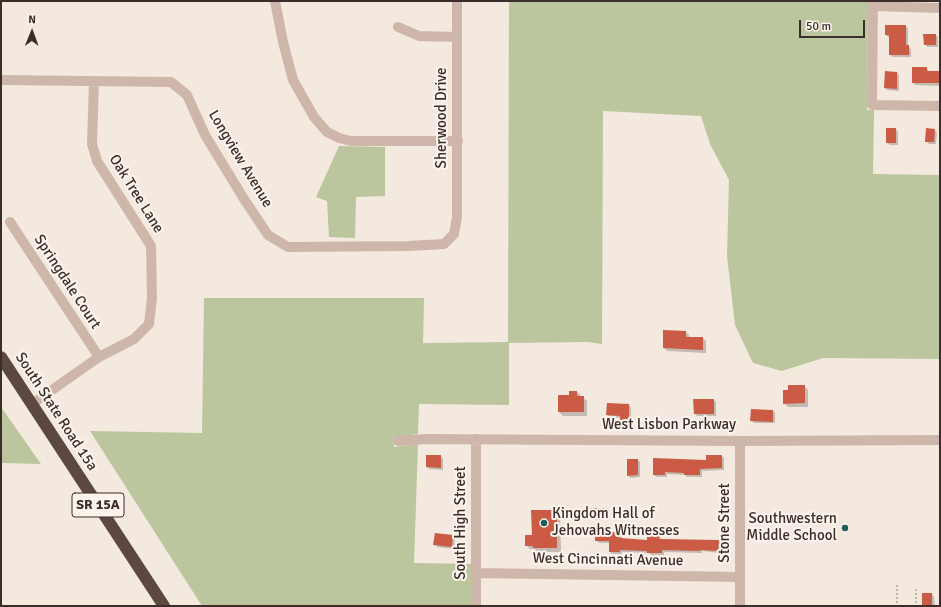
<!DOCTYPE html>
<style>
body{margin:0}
#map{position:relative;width:941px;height:607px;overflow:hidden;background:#f4e9df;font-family:Signika,sans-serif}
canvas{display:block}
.frame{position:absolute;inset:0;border:2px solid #3b2e2a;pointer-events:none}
.north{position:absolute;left:12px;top:12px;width:40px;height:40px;-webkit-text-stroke:3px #fbf3ec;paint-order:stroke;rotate:1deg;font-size:11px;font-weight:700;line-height:16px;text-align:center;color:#3b2e2a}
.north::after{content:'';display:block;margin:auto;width:14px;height:18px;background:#3b2e2a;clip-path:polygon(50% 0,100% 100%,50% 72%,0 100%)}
.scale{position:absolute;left:799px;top:20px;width:66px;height:18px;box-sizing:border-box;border:2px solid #3b2e2a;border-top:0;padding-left:5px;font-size:12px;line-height:14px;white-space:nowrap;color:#3b2e2a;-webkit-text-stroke:3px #fbf3ec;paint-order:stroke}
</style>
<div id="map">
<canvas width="941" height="607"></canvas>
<div class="frame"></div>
<div class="north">N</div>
<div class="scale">50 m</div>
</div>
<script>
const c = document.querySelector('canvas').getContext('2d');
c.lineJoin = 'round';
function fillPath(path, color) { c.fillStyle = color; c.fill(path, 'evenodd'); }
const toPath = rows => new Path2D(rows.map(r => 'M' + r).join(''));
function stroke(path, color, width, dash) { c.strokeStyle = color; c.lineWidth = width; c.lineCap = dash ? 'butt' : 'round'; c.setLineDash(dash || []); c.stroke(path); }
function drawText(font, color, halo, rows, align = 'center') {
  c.font = font + ' Signika,sans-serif'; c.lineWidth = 4; c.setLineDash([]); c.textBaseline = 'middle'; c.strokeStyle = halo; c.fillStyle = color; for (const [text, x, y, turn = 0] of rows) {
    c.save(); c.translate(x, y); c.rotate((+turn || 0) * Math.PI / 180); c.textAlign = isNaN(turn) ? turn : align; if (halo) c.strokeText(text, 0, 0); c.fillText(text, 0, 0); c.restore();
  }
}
const green = toPath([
 [509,1,868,1,867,110,874,110,873,174,940,175,940,359,823,358,782,371,753,363,735,325,727,256,729,180,710,144,701,116,603,111,602,344,588,342,509,343,509,405,419,404,418,434,394,437,394,447,418,444,414,563,472,564,472,606,202,606,90,431,202,433,204,298,424,298,423,343,508,342],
 [339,146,385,147,385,196,356,197,355,238,329,237,327,201,316,197],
 [1,407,41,464,1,463]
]);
const shadow = toPath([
 [906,26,908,29,908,46,911,49,911,57,893,57,890,55,890,37,888,37,886,35],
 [936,35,938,37,938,47,927,47,925,44],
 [927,68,929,72,940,72,940,86,915,85,913,83],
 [886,72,897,73,899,75,899,91,887,90,885,88],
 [887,129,896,129,898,132,898,145,890,145,887,143],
 [934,130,937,132,936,144,929,144,926,141],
 [686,332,689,335,689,338,703,338,706,341,706,353,667,351,664,348],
 [804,386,808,390,808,407,788,407,784,403],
 [577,392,587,401,587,416,563,416,559,412,570,396],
 [714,400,716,402,716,416,697,416,695,414],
 [629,405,631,408,631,422,623,422,621,418,610,417,607,415],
 [773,410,775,413,775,423,754,423,751,420],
 [441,456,443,459,443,470,429,469,427,467],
 [722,456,724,458,724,470,702,471,702,477,687,477,685,475,667,474,667,477,656,477,654,474],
 [638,460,640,462,640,477,630,478,628,475],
 [603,509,606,511,606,519,594,520,591,517],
 [557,511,560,515,561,552,537,552,535,549,530,549,526,545,533,536],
 [619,533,622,535,622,540,648,541,658,534,661,536,661,540,718,541,721,543,720,553,702,551,702,553,664,552,664,555,651,555,649,553,622,552,622,554,612,554,610,552,610,543,599,543,596,540],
 [452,536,455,538,454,549,437,547,435,544],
 [923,594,932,594,934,597,935,606,923,606]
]);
const building = toPath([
 [885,25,906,25,906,45,909,45,909,55,889,55,889,35,885,35],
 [923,34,936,34,936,45,924,45],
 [912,67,927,67,927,71,940,71,940,83,912,83],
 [885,71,897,72,897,89,884,88],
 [886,128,896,128,896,143,886,143],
 [926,128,935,129,934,142,925,142],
 [663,330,686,331,686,337,703,337,703,350,663,348],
 [788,385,805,385,805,403,783,404,783,390,788,390],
 [569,391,577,391,577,396,584,396,584,412,558,412,558,395,569,395],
 [693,399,714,399,714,414,694,414],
 [607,403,629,404,629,420,620,420,620,416,606,415],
 [751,409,773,410,773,422,750,421],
 [426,455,441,455,441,468,426,467],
 [706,455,722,455,722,468,700,469,700,475,684,475,684,473,665,472,665,475,653,475,653,458,706,460],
 [627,459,638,459,638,475,627,476],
 [590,508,604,508,604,517,590,518],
 [531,510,557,510,557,548,533,548,533,546,525,546,525,535,532,535],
 [595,532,620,532,620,538,647,540,647,533,659,533,659,539,719,540,718,551,700,550,700,551,662,550,662,553,647,553,647,551,620,550,620,552,609,552,609,541,595,541],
 [435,533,453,535,452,547,433,545],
 [922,593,932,593,932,606,922,606]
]);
const path = toPath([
 [897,585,897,606],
 [916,589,916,606]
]);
const street = toPath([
 [275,1,283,42,293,80,314,117,327,132,339,138,351,141,458,141],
 [873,1,872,105,940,106],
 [872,6,940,8],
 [398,27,419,36,457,37],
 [1,80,171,82,187,95,205,135,244,199,268,235,288,247,408,246,444,244,454,234,457,217,457,1],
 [10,222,99,357],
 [32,404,99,357,134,339,149,324,152,298,151,246,97,161,92,144,94,82],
 [476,439,476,606],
 [398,441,426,439,740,441,940,440],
 [476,573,740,577],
 [740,606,740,441]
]);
const highway = toPath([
 [1,357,164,606]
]);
const markers = [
 [544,523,4,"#1c5f5e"],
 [845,528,4,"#1c5f5e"]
];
const shields = [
 [98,505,52]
];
const shieldNames = [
 ["SR 15A",98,505]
];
const streetNames = [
 ["Sherwood Drive",442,118,-90],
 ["Longview Avenue",240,159,59],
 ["Oak Tree Lane",136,194,58],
 ["Springdale Court",67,282,57],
 ["South State Road 15a",56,412,57],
 ["West Lisbon Parkway",669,425],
 ["South High Street",461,523,-90],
 ["Stone Street",725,523,-90],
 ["West Cincinnati Avenue",608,560,1]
];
const poiNames = [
 ["Kingdom Hall of",552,514],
 ["Jehovahs Witnesses",552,531],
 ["Southwestern",837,519,"right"],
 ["Middle School",837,536,"right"]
];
fillPath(green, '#bbc59e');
fillPath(shadow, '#0003');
fillPath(building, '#cc5b45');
stroke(path, '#baa194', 1.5, [2, 2]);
stroke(street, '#ceb7aa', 10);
stroke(highway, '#5c4741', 12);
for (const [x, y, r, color] of markers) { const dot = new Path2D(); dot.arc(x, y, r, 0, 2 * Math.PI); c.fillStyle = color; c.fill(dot); stroke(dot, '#fbf3ec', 1.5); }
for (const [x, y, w] of shields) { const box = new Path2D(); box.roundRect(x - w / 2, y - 12, w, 24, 3); c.fillStyle = '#fbf3ec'; c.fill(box); stroke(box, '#3b2e2a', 1); }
drawText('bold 14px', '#3b2e2a', null, shieldNames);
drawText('15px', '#3b2e2a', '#fbf3ec', streetNames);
drawText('15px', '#3b2e2a', '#fbf3ec', poiNames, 'left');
</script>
